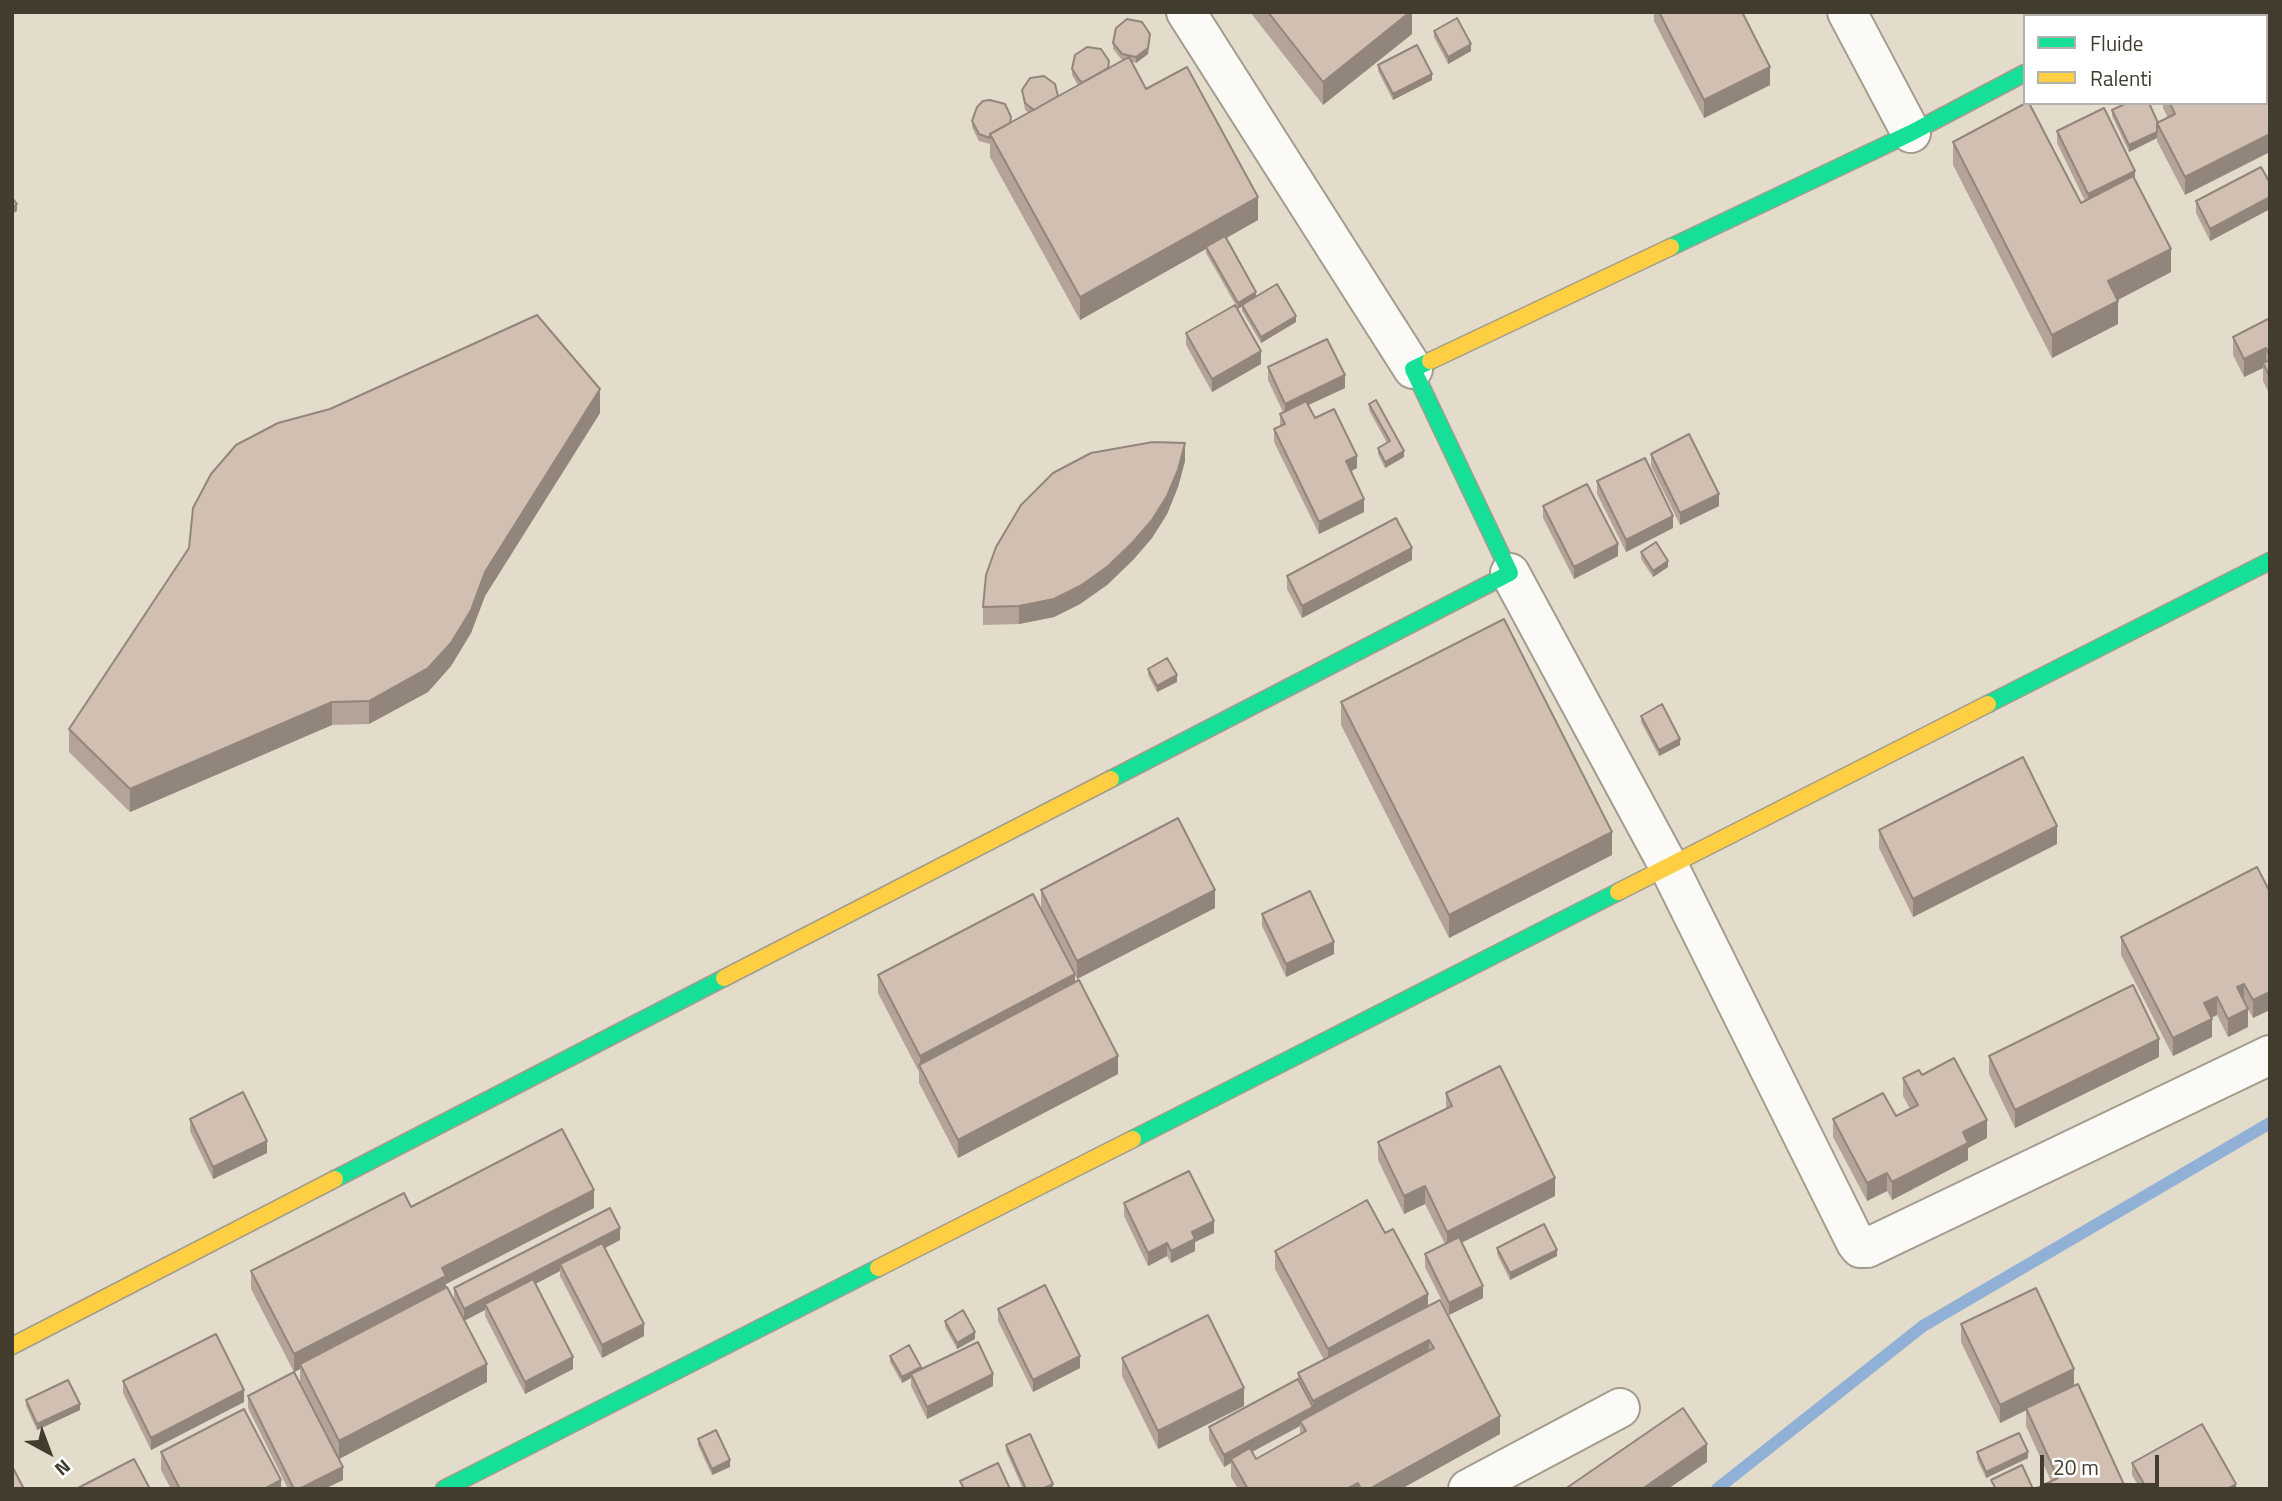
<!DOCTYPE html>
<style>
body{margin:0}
#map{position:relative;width:2282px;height:1501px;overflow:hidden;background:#e4dcca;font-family:"Titillium Web",sans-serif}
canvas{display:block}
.frame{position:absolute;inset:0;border:14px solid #423c2f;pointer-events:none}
.legend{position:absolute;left:2023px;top:14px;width:245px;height:91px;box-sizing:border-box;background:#fff;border:2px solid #b3b1ac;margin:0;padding:9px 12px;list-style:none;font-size:21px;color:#423c2f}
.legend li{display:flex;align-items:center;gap:14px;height:35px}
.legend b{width:35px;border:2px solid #b3b1ac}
.north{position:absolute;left:14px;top:1417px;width:70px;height:70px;-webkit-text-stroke:5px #fff;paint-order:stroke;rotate:139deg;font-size:19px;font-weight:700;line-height:28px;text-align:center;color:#423c2f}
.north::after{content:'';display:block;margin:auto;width:24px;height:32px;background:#423c2f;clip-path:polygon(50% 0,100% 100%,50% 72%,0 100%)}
.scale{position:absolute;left:2040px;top:1455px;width:119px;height:32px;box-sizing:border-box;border:4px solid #423c2f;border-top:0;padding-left:9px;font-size:21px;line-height:24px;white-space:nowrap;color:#423c2f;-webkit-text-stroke:5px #fff;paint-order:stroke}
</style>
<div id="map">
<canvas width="2282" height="1501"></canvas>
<div class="frame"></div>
<ul class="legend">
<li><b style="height:9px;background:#16e098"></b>Fluide</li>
<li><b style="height:9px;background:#ffcf43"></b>Ralenti</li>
</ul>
<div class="north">N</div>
<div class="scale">20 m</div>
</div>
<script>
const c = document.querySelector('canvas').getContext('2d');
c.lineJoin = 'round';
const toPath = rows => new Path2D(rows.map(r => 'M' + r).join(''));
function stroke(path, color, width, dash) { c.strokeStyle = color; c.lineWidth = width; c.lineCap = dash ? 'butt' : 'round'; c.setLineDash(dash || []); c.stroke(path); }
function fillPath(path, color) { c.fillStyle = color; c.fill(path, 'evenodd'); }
const stream = toPath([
 [1717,1489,1923,1326,2270,1123]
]);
const street = toPath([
 [1186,12,1413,369],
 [1847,12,1911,133],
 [2134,16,2141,12],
 [1510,573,1669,867,1856,1243,1860,1248,1867,1248,2270,1055],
 [1468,1489,1620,1408]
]);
const fast = toPath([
 [1671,247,1911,133,2025,73],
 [1988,704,2270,561],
 [1111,779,1510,573,1413,369,1430,361],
 [1133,1139,1618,892],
 [335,1179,724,978],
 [444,1489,878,1268]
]);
const slow = toPath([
 [1430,361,1671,247],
 [1618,892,1988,704],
 [724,978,1111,779],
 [878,1268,1133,1139],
 [12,1346,335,1179]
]);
const wall = toPath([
 [1250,12,1412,12,1412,34,1323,105],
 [1654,12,1742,12,1770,85,1704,118,1654,21],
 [2264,12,2270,12,2270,24],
 [1434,31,1471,51,1448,64,1434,37],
 [1150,40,1148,54,1136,63,1132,62,1146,89,1258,220,1226,238,1256,297,1296,322,1261,343,1242,311,1242,306,1238,309,1206,253,1206,249,1080,320,990,157,990,144,979,141,972,127,972,121,1011,122,1029,113,1025,110,1022,90,1058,96,1078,85,1072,75,1072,69,1109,67,1122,60,1113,49,1113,43],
 [1378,65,1432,80,1393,100,1378,71],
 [2163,103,2266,103,2185,195,2157,141,2157,138,2129,152,2112,116,2112,110,2158,123,2168,118,2163,108],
 [2057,131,2135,179,2171,272,2118,300,2118,324,2052,358,1953,165,1953,142,2081,203,2085,201,2057,143],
 [2270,183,2270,209,2210,241,2196,213,2196,201],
 [2270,318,2270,395,2263,381,2263,368,2244,377,2233,355,2233,337],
 [1186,333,1261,364,1212,392,1186,345],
 [1268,367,1345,388,1308,405,1315,418,1357,468,1350,471,1364,512,1319,534,1274,442,1274,429,1280,426,1280,414,1283,412,1268,380],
 [1369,404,1404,457,1385,468,1378,454,1378,448,1387,443,1369,410],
 [600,413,485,596,471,633,451,666,428,692,369,724,332,725,130,812,69,752,69,729],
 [1651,454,1719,506,1680,525,1651,466],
 [1185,461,1178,487,1167,514,1152,538,1133,560,1107,585,1080,604,1054,617,1019,624,983,625,983,607],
 [1597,481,1673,528,1626,552,1597,494],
 [1543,506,1618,556,1574,579,1543,518],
 [1641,552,1668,567,1653,577,1641,559],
 [1412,560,1302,618,1287,589,1287,576],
 [1148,669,1177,682,1157,692,1148,675],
 [1341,702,1612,855,1449,938,1341,725],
 [1641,716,1680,745,1659,756,1641,722],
 [1879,830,2057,844,1913,917,1879,848],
 [2257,867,2253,1018,2248,1009,2248,1027,2228,1037,2217,1015,2211,1018,2212,1037,2173,1056,2121,955,2121,937],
 [1041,890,1215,908,1077,979,1075,976,1075,982,1118,1074,958,1158,919,1083,919,1072,878,993,878,975,1041,908],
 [1262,914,1334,954,1286,977,1262,926],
 [1989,1056,2159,1057,2015,1128,1989,1074],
 [1922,1075,1987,1138,1968,1148,1968,1160,1892,1200,1887,1191,1867,1201,1833,1137,1833,1119,1896,1116,1910,1109,1903,1096,1903,1078],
 [1446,1093,1555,1196,1461,1243,1483,1298,1449,1315,1425,1267,1425,1254,1445,1244,1425,1204,1404,1214,1378,1160,1378,1142,1446,1109],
 [190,1119,267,1153,213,1179,190,1131],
 [1124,1203,1214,1233,1195,1242,1195,1251,1171,1263,1167,1256,1148,1266,1124,1216],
 [411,1207,594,1208,446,1284,446,1287,454,1300,454,1288,620,1240,605,1248,644,1336,602,1358,560,1276,560,1271,535,1284,573,1369,525,1394,485,1316,485,1310,464,1320,487,1382,339,1459,300,1382,300,1369,295,1372,343,1480,324,1489,288,1489,248,1408,248,1396,294,1372,251,1289,251,1271],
 [1385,1233,1428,1305,1500,1434,1401,1489,1238,1489,1231,1477,1231,1463,1224,1467,1209,1440,1209,1427,1298,1379,1298,1373,1324,1360,1275,1269,1275,1251],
 [1300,1426,1300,1434,1256,1459,1252,1452],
 [1497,1248,1557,1256,1510,1280,1497,1254],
 [998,1309,1080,1368,1033,1392,998,1321],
 [945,1321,975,1339,957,1349,945,1327],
 [1961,1324,2074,1385,2126,1489,2051,1481,2026,1426,2026,1410,2000,1423,1961,1342],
 [890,1356,921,1369,993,1386,927,1419,911,1386,911,1378,902,1383,890,1362],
 [1122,1358,1244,1406,1158,1449,1122,1376],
 [123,1381,244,1402,151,1450,123,1393],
 [26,1400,80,1410,37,1430,26,1406],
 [698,1439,730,1467,712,1475,698,1445],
 [1006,1445,1053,1489,1023,1489,1006,1451],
 [161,1452,281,1489,171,1489,161,1470],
 [1977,1452,2028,1458,1986,1478,1977,1459],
 [2132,1463,2236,1489,2140,1489,2132,1475]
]);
const shadedWall = toPath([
 [1410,12,1412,12,1412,34,1323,105,1323,82],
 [1150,34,1148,54,1136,63,1136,57],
 [1471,44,1471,51,1448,64,1448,57],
 [1770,67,1770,85,1704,118,1704,100],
 [1432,74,1432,80,1393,100,1393,94],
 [2157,132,2157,138,2129,152,2129,145],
 [2270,134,2270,152,2185,195,2185,177],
 [2135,171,2135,183,2088,206,2088,194],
 [1258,197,1258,220,1207,249,1206,247,1206,249,1080,320,1080,297],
 [2270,197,2270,209,2210,241,2210,229],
 [17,204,17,211,12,214,12,208],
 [2171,249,2171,272,2108,305,2108,281],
 [1256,292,1256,298,1238,309,1238,303],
 [2118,301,2118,324,2052,358,2052,335],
 [1296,316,1296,322,1261,343,1261,337],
 [2266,348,2266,366,2263,363,2263,368,2244,377,2244,359],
 [1261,351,1261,364,1212,392,1212,379],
 [1345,375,1345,388,1285,416,1285,404],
 [600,389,600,413,485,596,471,633,451,666,428,692,369,724,369,701,485,572],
 [1185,443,1185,461,1178,487,1167,514,1152,538,1133,560,1107,585,1080,604,1054,617,1019,624,1019,606],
 [1404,451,1404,457,1385,468,1385,462],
 [1357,456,1357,468,1346,474,1346,461],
 [1719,494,1719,506,1680,525,1680,513],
 [1364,499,1364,512,1319,534,1319,522],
 [1673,516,1673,528,1626,552,1626,540],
 [1618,544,1618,556,1574,579,1574,567],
 [1412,548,1412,560,1302,618,1302,606],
 [1668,561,1668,567,1653,577,1653,571],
 [1177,675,1177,682,1157,692,1157,686],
 [332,702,332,725,130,812,130,789],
 [1680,739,1680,745,1659,756,1659,750],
 [2057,826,2057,844,1913,917,1913,899],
 [1612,832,1612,855,1449,938,1449,915],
 [1215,890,1215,908,1077,979,1077,961],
 [1334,942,1334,954,1286,977,1286,964],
 [1075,974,1075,992,920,1067,920,1056],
 [2244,984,2244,1002,2237,987],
 [2270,992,2270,1010,2253,1018,2253,1000],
 [2217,997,2217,1015,2204,1021,2204,1003],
 [2248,1009,2248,1027,2228,1037,2228,1019],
 [2212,1019,2212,1037,2173,1056,2173,1038],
 [2159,1039,2159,1057,2015,1128,2015,1110],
 [1118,1056,1118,1074,958,1158,958,1140],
 [1987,1120,1987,1138,1968,1148,1968,1160,1892,1200,1892,1182,1963,1132],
 [267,1141,267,1153,213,1179,213,1167],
 [1887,1173,1887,1191,1867,1201,1867,1183],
 [1555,1178,1555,1196,1447,1250,1447,1232],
 [1425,1186,1425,1204,1404,1214,1404,1196],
 [594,1190,594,1208,446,1284,446,1294,300,1364,300,1369,294,1372,294,1354,442,1268],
 [1214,1221,1214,1233,1195,1242,1195,1251,1171,1263,1171,1251,1192,1232],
 [620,1228,620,1240,563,1270,560,1264,560,1271,487,1309,485,1304,485,1310,464,1321,464,1309],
 [1167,1243,1167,1256,1148,1266,1148,1253],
 [1557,1250,1557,1256,1510,1280,1510,1273],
 [1483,1286,1483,1298,1449,1315,1449,1303],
 [1428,1294,1428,1312,1328,1367,1328,1349],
 [644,1324,644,1336,602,1358,602,1345],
 [975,1332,975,1339,957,1349,957,1343],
 [1429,1340,1429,1358,1313,1419,1313,1401],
 [1080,1356,1080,1368,1033,1392,1033,1380],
 [573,1357,573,1369,525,1394,525,1382],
 [487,1364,487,1382,339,1459,339,1441],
 [921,1367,921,1373,911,1374,911,1378,902,1383,902,1377],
 [2074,1369,2074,1387,2000,1423,2000,1405],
 [993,1374,993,1386,927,1419,927,1407],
 [1244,1388,1244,1406,1158,1449,1158,1431],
 [244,1390,244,1402,151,1450,151,1438],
 [80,1404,80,1410,37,1430,37,1424],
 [1313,1407,1313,1419,1300,1421,1300,1426,1233,1462,1231,1459,1231,1463,1224,1467,1224,1455],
 [1500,1416,1500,1434,1401,1489,1369,1489],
 [1707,1444,1707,1462,1668,1489,1642,1489],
 [2028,1452,2028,1458,1986,1478,1986,1472],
 [730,1460,730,1467,712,1475,712,1469],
 [343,1467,343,1480,324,1489,299,1489],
 [281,1480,281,1489,264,1489],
 [1358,1483,1358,1489,1347,1489],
 [1053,1484,1053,1489,1042,1489],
 [2236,1484,2236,1489,2227,1489]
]);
const building = toPath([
 [1268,12,1410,12,1323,82,1268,12],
 [1659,12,1742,12,1770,67,1704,100,1659,12],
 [1457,18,1471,44,1448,57,1434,31,1457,18],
 [1127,19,1142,22,1150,34,1148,48,1136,57,1122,54,1113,43,1116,28,1127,19],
 [1417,45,1432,74,1393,94,1378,65,1417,45],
 [1087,47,1101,49,1109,61,1108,68,1083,82,1080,81,1072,69,1075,55,1087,47],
 [1129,57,1146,89,1187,67,1258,197,1080,297,990,134,1129,57],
 [1044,76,1055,84,1058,96,1034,110,1025,103,1022,90,1030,78,1044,76],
 [2266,76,2270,83,2270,134,2185,177,2157,123,2175,114,2170,103,2266,103,2266,76],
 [990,100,1005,104,1011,117,1010,123,990,134,990,138,979,134,972,121,977,107,983,101,990,100],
 [2026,103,2029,103,2081,203,2133,176,2171,249,2108,281,2118,301,2052,335,1953,142,2026,103],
 [2127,103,2149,103,2158,123,2157,123,2157,132,2129,145,2112,110,2127,103],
 [2104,108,2135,171,2088,194,2057,131,2104,108],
 [2261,167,2270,183,2270,197,2210,229,2196,201,2261,167],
 [12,198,17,204,12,208,12,198],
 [1225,236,1256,292,1238,303,1206,247,1225,236],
 [1277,284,1296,316,1261,337,1242,305,1277,284],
 [1235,305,1261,351,1212,379,1186,333,1235,305],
 [537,315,600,389,485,572,471,610,451,643,428,668,369,701,332,702,130,789,69,729,189,548,193,508,211,474,236,445,278,423,330,409,537,315],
 [2270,318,2270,356,2266,348,2244,359,2233,337,2270,318],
 [1327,339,1345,375,1285,404,1268,367,1327,339],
 [2270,360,2270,377,2263,363,2270,360],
 [1376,400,1404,451,1385,462,1378,448,1390,441,1369,404,1376,400],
 [1306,401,1315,418,1334,409,1357,456,1346,461,1364,499,1319,522,1274,429,1285,424,1280,414,1306,401],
 [1689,434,1719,494,1680,513,1651,454,1689,434],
 [1153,442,1185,443,1178,470,1167,496,1152,520,1133,542,1107,567,1080,586,1054,599,1019,606,983,607,986,575,996,547,1021,505,1053,473,1091,453,1153,442],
 [1645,458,1673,516,1626,540,1597,481,1645,458],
 [1587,484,1618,544,1574,567,1543,506,1587,484],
 [1396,518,1412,548,1302,606,1287,576,1396,518],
 [1656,542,1668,561,1653,571,1641,552,1656,542],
 [1504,619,1612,832,1449,915,1341,702,1504,619],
 [1167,658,1177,675,1157,686,1148,669,1167,658],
 [1662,704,1680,739,1659,750,1641,716,1662,704],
 [2023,757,2057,826,1913,899,1879,830,2023,757],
 [1178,818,1215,890,1077,961,1041,890,1178,818],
 [2257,867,2270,892,2270,992,2253,1000,2244,984,2237,987,2248,1009,2228,1019,2217,997,2204,1003,2212,1019,2173,1038,2121,937,2257,867],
 [1310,891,1334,942,1286,964,1262,914,1310,891],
 [1033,894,1075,974,920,1056,878,975,1033,894],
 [1079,980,1118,1056,958,1140,919,1065,1079,980],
 [2133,985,2159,1039,2015,1110,1989,1056,2133,985],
 [1954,1058,1987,1120,1963,1132,1968,1143,1892,1182,1887,1173,1867,1183,1833,1119,1883,1093,1896,1116,1918,1105,1903,1078,1919,1070,1922,1075,1954,1058],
 [1500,1066,1555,1178,1447,1232,1425,1186,1404,1196,1378,1142,1452,1106,1446,1093,1500,1066],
 [243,1092,267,1141,213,1167,190,1119,243,1092],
 [562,1129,594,1190,442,1268,446,1276,294,1354,251,1271,404,1193,411,1207,562,1129],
 [1189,1171,1214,1221,1192,1232,1195,1239,1171,1251,1167,1243,1148,1253,1124,1203,1189,1171],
 [1367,1200,1385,1233,1393,1229,1428,1294,1328,1349,1275,1251,1367,1200],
 [610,1208,620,1228,464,1309,454,1288,610,1208],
 [1544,1224,1557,1250,1510,1273,1497,1248,1544,1224],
 [1459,1237,1483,1286,1449,1303,1425,1254,1459,1237],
 [602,1243,644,1324,602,1345,560,1264,602,1243],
 [533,1279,573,1357,525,1382,485,1304,533,1279],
 [1045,1285,1080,1356,1033,1380,998,1309,1045,1285],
 [447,1287,487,1364,339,1441,300,1364,447,1287],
 [2036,1288,2074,1369,2000,1405,1961,1324,2036,1288],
 [1440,1300,1500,1416,1369,1489,1361,1489,1358,1483,1347,1489,1248,1489,1231,1459,1250,1448,1256,1459,1306,1431,1300,1421,1434,1348,1429,1340,1313,1401,1298,1373,1440,1300],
 [963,1310,975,1332,957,1343,945,1321,963,1310],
 [1208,1315,1244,1388,1158,1431,1122,1358,1208,1315],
 [216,1334,244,1390,151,1438,123,1381,216,1334],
 [978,1342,993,1374,927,1407,911,1374,978,1342],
 [909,1345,921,1367,902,1377,890,1356,909,1345],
 [294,1372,343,1467,299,1489,294,1489,248,1396,294,1372],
 [1298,1379,1313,1407,1224,1455,1209,1427,1298,1379],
 [68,1380,80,1404,37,1424,26,1400,68,1380],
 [2078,1384,2126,1489,2035,1489,2058,1478,2026,1408,2078,1384],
 [1683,1408,1707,1444,1642,1489,1565,1489,1683,1408],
 [244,1409,281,1480,264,1489,180,1489,161,1452,244,1409],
 [2202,1424,2236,1484,2227,1489,2147,1489,2132,1463,2202,1424],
 [716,1430,730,1460,712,1469,698,1439,716,1430],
 [2019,1433,2028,1452,1986,1472,1977,1452,2019,1433],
 [1030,1434,1053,1484,1042,1489,1026,1489,1006,1445,1030,1434],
 [134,1459,150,1489,76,1489,134,1459],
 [998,1463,1010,1489,964,1489,960,1481,998,1463],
 [2022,1465,2033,1489,1996,1489,1991,1480,2022,1465],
 [12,1466,24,1489,12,1489,12,1466]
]);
stroke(stream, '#91b0d5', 12);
stroke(street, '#a29c8f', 42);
stroke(fast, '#a29c8f', 19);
stroke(slow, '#a29c8f', 19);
stroke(street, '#fbfaf7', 38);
stroke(fast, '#16e098', 16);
stroke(slow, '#ffcf43', 16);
fillPath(wall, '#b4a498');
fillPath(shadedWall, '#92867c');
fillPath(building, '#d1bfb1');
stroke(building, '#92867c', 2);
</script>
